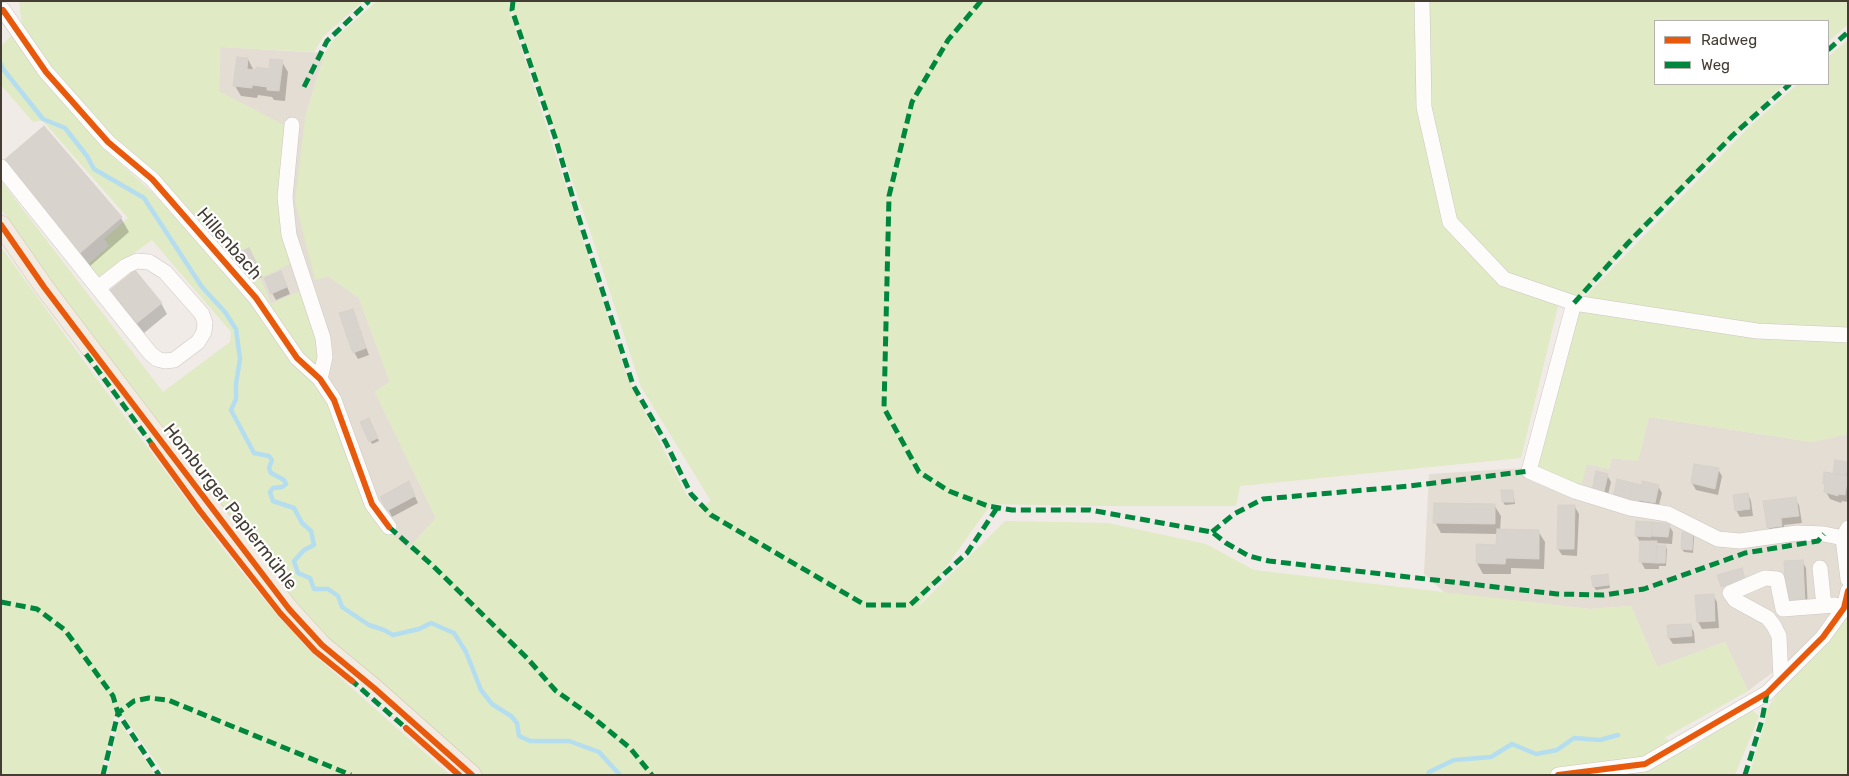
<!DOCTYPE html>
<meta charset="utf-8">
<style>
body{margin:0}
#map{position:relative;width:1849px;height:776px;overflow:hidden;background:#f0ebe6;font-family:Rubik,sans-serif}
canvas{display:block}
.frame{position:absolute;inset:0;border:2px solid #453c33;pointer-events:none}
.legend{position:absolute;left:1654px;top:20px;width:175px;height:65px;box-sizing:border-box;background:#fff;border:1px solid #b5b1ad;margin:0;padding:6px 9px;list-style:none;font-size:15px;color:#453c33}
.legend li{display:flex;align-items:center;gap:10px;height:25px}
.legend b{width:25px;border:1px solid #b5b1ad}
</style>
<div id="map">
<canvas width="1849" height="776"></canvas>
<div class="frame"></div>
<ul class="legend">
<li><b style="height:6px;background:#e8590c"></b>Radweg</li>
<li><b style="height:6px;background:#00873e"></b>Weg</li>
</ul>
</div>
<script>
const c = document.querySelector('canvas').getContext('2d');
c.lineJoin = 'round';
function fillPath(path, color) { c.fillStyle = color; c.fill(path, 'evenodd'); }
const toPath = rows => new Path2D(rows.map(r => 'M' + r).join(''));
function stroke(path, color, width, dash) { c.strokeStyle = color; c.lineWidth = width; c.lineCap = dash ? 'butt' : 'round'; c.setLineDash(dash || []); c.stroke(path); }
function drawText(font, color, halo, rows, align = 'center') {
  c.font = font + ' Rubik,sans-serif'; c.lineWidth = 4.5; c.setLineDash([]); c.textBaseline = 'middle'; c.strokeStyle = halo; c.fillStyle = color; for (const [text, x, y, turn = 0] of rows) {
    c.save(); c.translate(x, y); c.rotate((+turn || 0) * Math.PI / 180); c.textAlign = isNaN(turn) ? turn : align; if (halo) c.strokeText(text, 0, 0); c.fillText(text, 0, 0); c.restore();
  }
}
const residential = toPath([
 [220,47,325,53,305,118,315,280,328,276,359,298,390,382,375,392,436,518,406,551,365,502,302,291,271,304,260,278,219,91],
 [1649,417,1812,442,1848,434,1848,617,1817,653,1773,672,1748,691,1725,642,1657,667,1631,606,1590,609,1445,593,1424,574,1429,474,1587,464,1609,469,1612,458,1638,461]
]);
const green = toPath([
 [19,1,363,1,323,37,314,52,220,47,219,91,288,127,294,262,260,278,271,304,302,290,321,357,315,369,115,144,110,154,154,194,252,302,319,378,388,530,408,549,436,518,375,392,390,382,359,298,328,276,315,280,295,201,305,118,325,53,333,40,377,1,510,1,509,10,627,377,687,496,701,508,711,501,641,387,590,231,512,10,514,1,1848,1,1848,24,1828,42,1828,21,1655,21,1655,84,1784,84,1574,303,1559,302,1521,458,1240,486,1236,506,1094,506,991,504,917,608,1005,521,1108,523,1206,544,1254,570,1590,609,1631,606,1657,667,1725,642,1748,691,1664,738,1689,750,1748,707,1759,716,1735,775,480,775,327,643,53,284,1,209,1,181,163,392,230,342,231,332,152,240,98,279,87,265,109,246,104,239,128,218,42,120,33,122,1,85,1,46,22,25],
 [1848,40,1848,331,1755,327,1583,299,1747,129,1798,84,1828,84,1828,57],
 [1,247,102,386,222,548,276,614,312,653,450,775,165,775,125,718,114,716,101,775,1,775],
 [1578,309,1848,340,1848,434,1812,442,1649,417,1638,461,1612,458,1609,469,1587,464,1581,487,1532,468],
 [1848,617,1848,775,1749,775,1766,719,1766,711,1784,684,1817,653],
 [119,721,155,775,107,775]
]);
const shadow = toPath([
 [248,59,254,71,270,70,282,62,288,72,285,101,274,100,272,97,258,95,257,98,241,96,235,86],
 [44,128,121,218,129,232,89,267,12,177],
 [239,253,252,256,262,277,253,282],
 [284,279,290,294,276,300,272,293],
 [112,291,161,303,167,314,144,333,118,301],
 [352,310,369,355,358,359,354,352],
 [362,422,370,422,379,441,372,444],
 [1848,463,1848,502,1842,501,1841,503,1830,499,1826,492,1826,487,1824,484,1835,475,1834,473],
 [1718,469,1722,476,1718,495,1696,490,1692,483],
 [1607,475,1611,482,1607,499,1597,496],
 [1643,486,1658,486,1662,493,1658,509,1618,504],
 [412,490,418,503,392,517,382,497],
 [1513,491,1515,504,1505,505,1503,502],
 [1748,494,1751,501,1753,516,1740,517,1736,510],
 [1795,499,1799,505,1802,523,1784,525,1785,532,1772,534,1768,527],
 [1494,505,1501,516,1500,530,1538,531,1545,542,1544,569,1511,568,1511,574,1483,574,1477,563,1477,546,1498,546,1498,534,1441,533,1435,522],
 [1575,507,1579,514,1577,556,1562,555,1558,549],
 [1638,522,1669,525,1673,532,1672,544,1656,543,1658,546,1665,546,1667,549,1666,566,1659,566,1659,569,1645,569,1641,562,1640,542,1636,535],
 [1692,534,1694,537,1693,553,1684,552,1682,549],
 [1802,561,1806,568,1808,610,1787,604],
 [1607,575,1610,588,1596,590,1594,587],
 [1713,595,1717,602,1719,628,1702,629,1698,622],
 [1690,625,1694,632,1695,643,1673,644,1669,638]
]);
const stream = toPath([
 [1,64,3,69,43,119,65,128,87,156,94,169,144,198,202,287,225,312,236,329,240,359,236,384,236,399,231,410,254,453,269,456,272,460,269,468,271,473,284,480,286,484,282,487,273,488,270,492,273,501,294,508,302,523,311,531,314,545,304,550,294,561,298,573,310,578,314,589,328,589,338,596,342,607,369,625,384,630,393,635,419,629,431,623,454,633,466,652,481,690,492,704,511,716,517,723,519,736,530,741,569,741,599,752,620,775],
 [1428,775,1429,772,1454,760,1491,757,1512,744,1536,754,1557,750,1574,738,1600,740,1618,735]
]);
const building = toPath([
 [237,57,248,58,247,69,256,70,256,67,269,69,270,59,283,60,279,91,267,90,267,87,252,85,252,88,233,86,237,57],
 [44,126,122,217,80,253,2,162,44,126],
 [249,248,260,270,248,275,238,253,249,248],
 [135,270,162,303,137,323,110,290,135,270],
 [281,271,287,287,271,294,264,278,281,271],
 [353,309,361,332,347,337,339,313,353,309],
 [361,332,366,348,353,353,347,337,361,332],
 [369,418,378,438,369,442,360,422,369,418],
 [1835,460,1848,462,1846,475,1833,473,1835,460],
 [1694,464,1719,468,1715,489,1691,483,1694,464],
 [1596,471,1608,474,1604,492,1592,490,1596,471],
 [1824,472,1848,476,1845,495,1838,494,1838,496,1824,492,1825,484,1823,484,1824,472],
 [1617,479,1633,483,1630,501,1613,497,1617,479],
 [409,481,415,496,387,511,380,497,409,481],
 [1642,481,1659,485,1655,503,1639,500,1638,503,1630,501,1633,483,1642,485,1642,481],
 [1501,490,1513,490,1514,502,1502,502,1501,490],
 [1748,493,1750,509,1735,511,1733,495,1748,493],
 [1796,497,1799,516,1781,518,1782,526,1767,528,1763,501,1796,497],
 [1434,503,1495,504,1495,524,1433,523,1434,503],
 [1558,505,1575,505,1574,549,1557,549,1558,505],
 [1636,521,1653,522,1651,537,1635,536,1636,521],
 [1653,522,1670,524,1668,537,1652,536,1653,522],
 [1497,529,1539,530,1539,559,1506,558,1505,564,1476,563,1476,544,1496,545,1497,529],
 [1682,532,1693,533,1692,550,1681,549,1682,532],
 [1640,541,1657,541,1656,563,1639,562,1640,541],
 [1656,545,1666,545,1665,563,1656,563,1656,545],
 [1803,560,1805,603,1786,604,1784,561,1803,560],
 [1742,568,1745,580,1721,587,1717,575,1742,568],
 [1608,574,1609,585,1593,587,1591,576,1608,574],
 [1714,594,1715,621,1697,622,1695,595,1714,594],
 [1691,624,1692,636,1668,638,1667,625,1691,624]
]);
const minor = toPath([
 [1422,1,1424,107,1450,222,1504,279,1574,303,1757,331,1848,335],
 [3,10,46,72,108,142,152,179,256,298,297,358,320,379,334,400,372,504,389,527],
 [292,125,285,197,289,235,323,338,325,357,320,379],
 [1,167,5,172,150,353,157,359,165,361,174,360,198,342,204,332,205,323,202,314,165,272,149,262,137,261,126,266,98,288],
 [1574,303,1529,471,1575,491,1630,508,1668,514,1718,539,1740,541,1797,533,1824,534,1843,538],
 [1848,528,1843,538,1848,579],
 [1820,568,1824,606],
 [1781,679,1779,636,1774,626,1768,618,1735,600,1730,593,1765,578,1777,579,1783,609,1835,605,1842,611],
 [1558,775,1645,764,1767,693,1823,637,1844,608,1848,591]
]);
const major = toPath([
 [1,225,44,287,94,353,289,609,322,645,374,688,472,775]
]);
const quiet = toPath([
 [513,1,512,10,556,140,576,209,633,385,666,443,691,494,711,515,865,605,910,605,967,553,997,508],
 [981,1,948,40,912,102,889,196,884,408,919,472,949,491,988,506,1012,510,1090,510,1212,532,1226,543,1249,556,1269,561,1557,594,1604,595,1644,589,1745,553,1818,541,1824,534],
 [1828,50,1848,32],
 [304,87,327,41,369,1],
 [1574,303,1628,243,1733,135,1790,84],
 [86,354,154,447],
 [389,527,432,565,527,658,556,691,590,715,630,748,652,775],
 [1212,532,1234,514,1263,499,1410,486,1529,471],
 [1,602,37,609,65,630,113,696,118,713,159,775],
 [350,679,408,730],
 [103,775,118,713,134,701,149,698,168,700,351,775],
 [1745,775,1762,720,1767,693]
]);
const cycleway = toPath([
 [1,12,3,10,46,72,108,142,152,179,256,298,297,358,320,379,334,400,372,504,389,527],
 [1,225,44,287,94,353,289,609,322,645,374,688,472,775],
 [152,445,200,511,280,613,315,651,352,681],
 [406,728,459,775],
 [1558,775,1645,764,1767,693,1823,637,1844,608,1848,591]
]);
const streetNames = [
 ["Hillenbach",229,244,49],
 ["Homburger Papiermühle",230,507,52]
];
fillPath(residential, '#e4ddd3');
fillPath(green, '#e0eac4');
fillPath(shadow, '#0003');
stroke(stream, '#b4deef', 4.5);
fillPath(building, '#d8d3cd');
stroke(building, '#d8d2cc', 1);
stroke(minor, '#ccc7c2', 16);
stroke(major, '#d3c6b2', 20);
stroke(minor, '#fdfcfb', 15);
stroke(major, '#f1ebe2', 19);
stroke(quiet, '#00873e', 5, [10, 5]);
stroke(cycleway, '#e8590c', 6);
drawText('18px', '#453c33', '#fff', streetNames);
</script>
